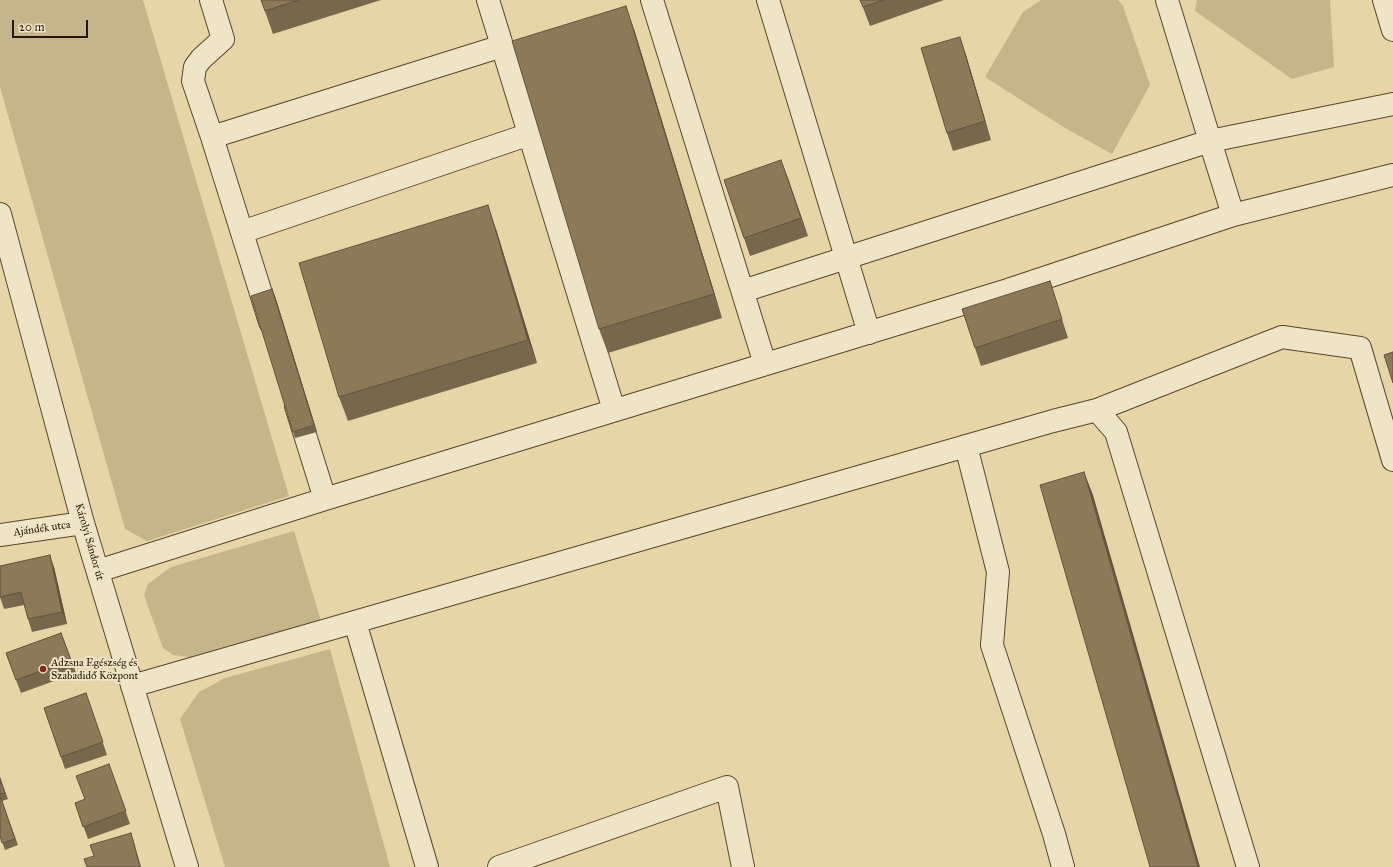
<!DOCTYPE html>
<meta charset="utf-8">
<style>
body{margin:0}
#map{position:relative;width:1393px;height:867px;overflow:hidden;background:#e5d5a7;font-family:"IM FELL Great Primer",serif}
canvas{display:block}
.scale{position:absolute;left:12px;top:20px;width:76px;height:18px;box-sizing:border-box;border:2px solid #2a1600;border-top:0;padding-left:5px;font-size:12px;line-height:14px;white-space:nowrap;color:#2a1600;-webkit-text-stroke:3px #eee4c6;paint-order:stroke}
</style>
<div id="map">
<canvas width="1393" height="867"></canvas>
<div class="scale">20 m</div>
</div>
<script>
const c = document.querySelector('canvas').getContext('2d');
c.lineJoin = 'round';
function fillPath(path, color) { c.fillStyle = color; c.fill(path, 'evenodd'); }
const toPath = rows => new Path2D(rows.map(r => 'M' + r).join(''));
function stroke(path, color, width, dash) { c.strokeStyle = color; c.lineWidth = width; c.lineCap = dash ? 'butt' : 'round'; c.setLineDash(dash || []); c.stroke(path); }
function drawText(font, color, halo, rows, align = 'center') {
  c.font = font + ' "IM FELL Great Primer",serif'; c.lineWidth = 4; c.setLineDash([]); c.textBaseline = 'middle'; c.strokeStyle = halo; c.fillStyle = color; for (const [text, x, y, turn = 0] of rows) {
    c.save(); c.translate(x, y); c.rotate((+turn || 0) * Math.PI / 180); c.textAlign = isNaN(turn) ? turn : align; if (halo) c.strokeText(text, 0, 0); c.fillText(text, 0, 0); c.restore();
  }
}
const green = toPath([
 [0,0,143,0,289,496,147,541,125,529,0,87],
 [1041,0,1118,0,1123,6,1150,85,1112,154,1065,128,985,77,1023,12],
 [1197,0,1330,0,1334,67,1292,79,1195,11],
 [294,531,321,621,197,658,173,655,163,648,144,595,148,584,171,567],
 [330,649,390,867,225,867,180,719,199,692,225,678]
]);
const minor = toPath([
 [211,0,223,39,201,59,195,67,193,81,212,137,270,322],
 [488,0,614,410],
 [652,0,765,364],
 [768,0,869,333],
 [1167,0,1210,141,1233,215],
 [1384,0,1393,30],
 [212,137,502,46],
 [0,214,83,523,187,867],
 [242,232,530,134],
 [743,291,1210,141,1393,104],
 [296,406,325,499],
 [1097,410,1116,432,1248,867],
 [966,446,998,572,992,645,1054,834,1063,867],
 [0,535,83,523],
 [98,571,325,499,1008,290,1233,215,1393,175],
 [355,622,427,867],
 [132,686,1053,421,1097,410,1282,337,1360,348,1393,460],
 [499,867,727,787,743,867]
]);
const wall = toPath([
 [261,0,381,0,273,34],
 [860,0,944,0,870,26],
 [634,29,722,318,608,353,599,329],
 [966,55,991,140,953,151,947,133],
 [781,160,808,236,750,256,744,238],
 [496,229,537,363,348,421,339,397],
 [275,296,317,432,295,438,293,432],
 [1056,300,1068,338,981,366,975,348],
 [54,567,67,624,32,632,28,619,24,605,4,609,0,597],
 [61,633,76,673,21,693,6,653],
 [86,693,107,755,65,769,44,708],
 [109,764,130,824,88,839,75,803,85,799],
 [0,778,8,799,2,801,18,845,5,850,0,836]
]);
const shadedWall = toPath([
 [626,6,634,29,722,318,714,294],
 [960,37,966,55,991,140,985,121],
 [781,160,788,178,808,236,801,218],
 [488,205,496,229,537,363,528,340],
 [272,289,275,296,317,432,314,425],
 [1084,472,1093,495,1200,867,1198,867],
 [50,555,54,567,67,624,62,612],
 [131,833,135,846,141,867,140,867]
]);
const building = toPath([
 [261,0,298,0,265,11,261,0],
 [860,0,884,0,863,7,860,0],
 [626,6,714,294,599,329,512,41,626,6],
 [960,37,985,121,947,133,921,48,960,37],
 [781,160,801,218,744,238,724,180,781,160],
 [488,205,528,340,339,397,299,263,488,205],
 [1050,281,1062,319,975,348,962,309,1050,281],
 [272,289,314,425,293,432,251,296,272,289],
 [1393,352,1393,383,1384,355,1393,352],
 [1084,472,1198,867,1150,867,1040,485,1084,472],
 [50,555,62,612,28,619,21,592,0,597,0,566,50,555],
 [61,633,71,660,16,680,6,653,61,633],
 [86,693,103,742,61,757,44,708,86,693],
 [109,764,126,811,83,827,75,803,85,799,76,776,109,764],
 [0,778,5,793,0,794,0,778],
 [0,798,1,798,15,839,2,843,0,836,0,798],
 [131,833,140,867,87,867,84,859,94,856,90,845,131,833]
]);
const markers = [
 [43,669,4,"#8f2418"]
];
const streetNames = [
 ["Ajándék utca",42,529,-8],
 ["Károlyi Sándor út",89,542,74]
];
const poiNames = [
 ["Adzsna Egészség és",51,663],
 ["Szabadidő Központ",51,676]
];
fillPath(green, '#c5b58b');
stroke(minor, '#59462a', 24);
stroke(minor, '#eee4c6', 22);
fillPath(wall, '#78684b');
fillPath(shadedWall, '#61553d');
fillPath(building, '#8b7957');
stroke(building, '#61553d', 1);
for (const [x, y, r, color] of markers) { const dot = new Path2D(); dot.arc(x, y, r, 0, 2 * Math.PI); c.fillStyle = color; c.fill(dot); stroke(dot, '#eee4c6', 1.5); }
drawText('11px', '#2a1600', '#eee4c6', streetNames);
drawText('11px', '#2a1600', '#eee4c6', poiNames, 'left');
</script>
